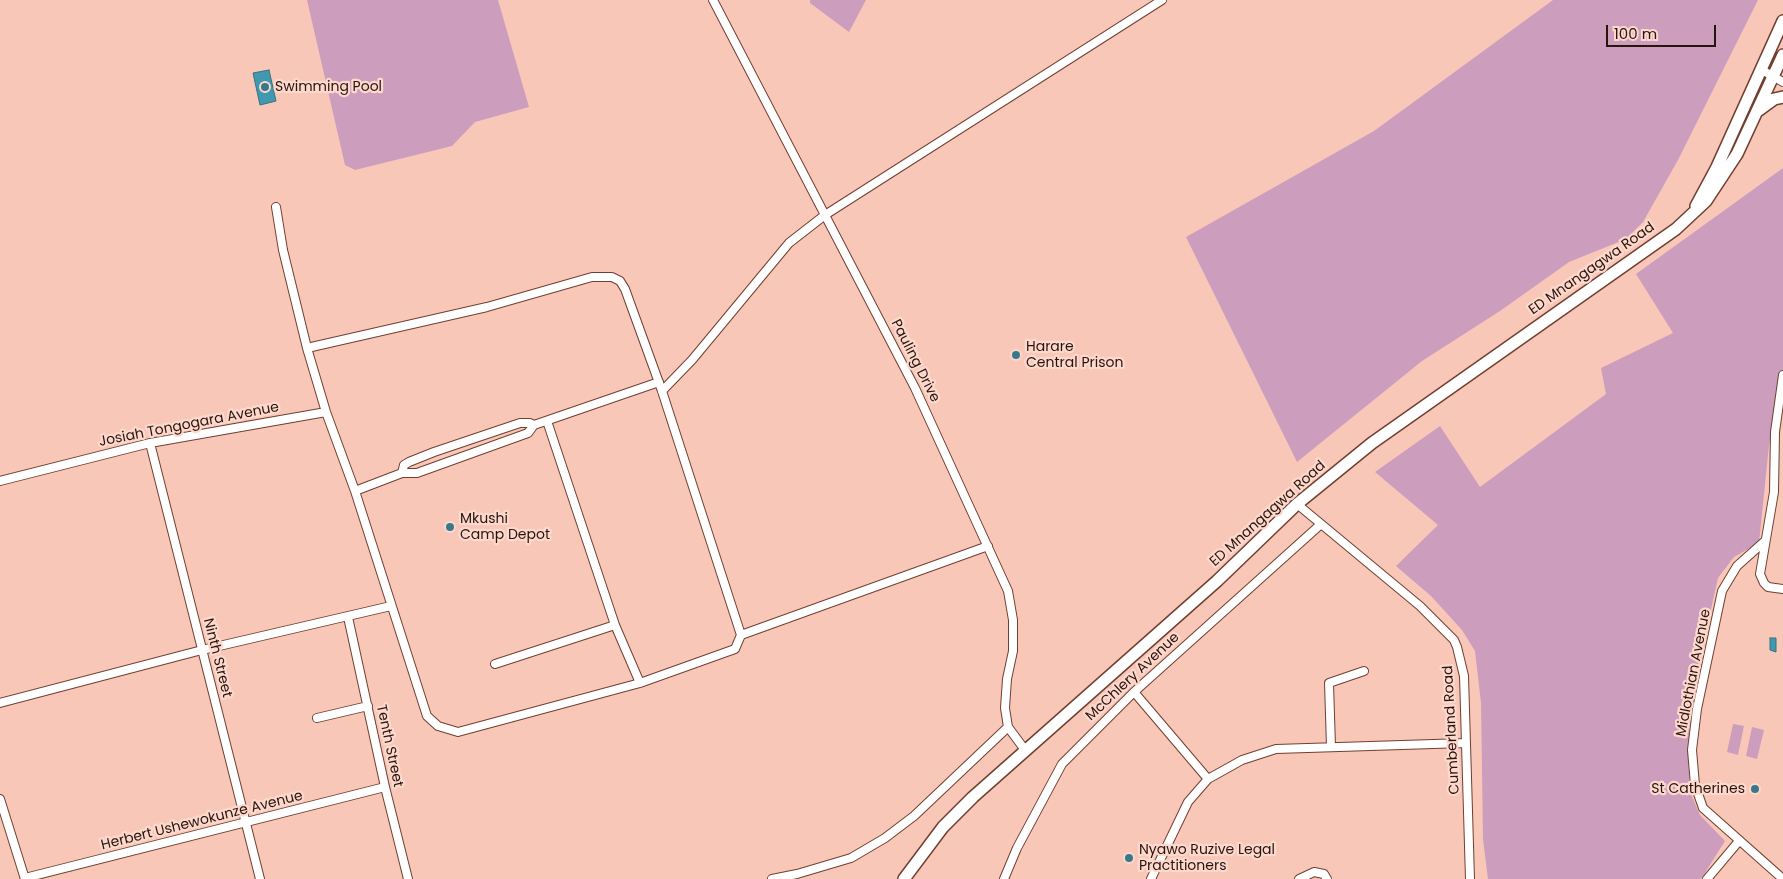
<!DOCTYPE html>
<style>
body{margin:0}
#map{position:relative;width:1783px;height:879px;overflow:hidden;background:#f8c7b8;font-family:Poppins,sans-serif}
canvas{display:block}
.scale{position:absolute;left:1606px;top:25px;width:110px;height:22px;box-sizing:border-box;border:2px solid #29140d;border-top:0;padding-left:6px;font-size:15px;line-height:18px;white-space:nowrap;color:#29140d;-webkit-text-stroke:4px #fdd8cc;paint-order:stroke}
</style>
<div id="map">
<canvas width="1783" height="879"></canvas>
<div class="scale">100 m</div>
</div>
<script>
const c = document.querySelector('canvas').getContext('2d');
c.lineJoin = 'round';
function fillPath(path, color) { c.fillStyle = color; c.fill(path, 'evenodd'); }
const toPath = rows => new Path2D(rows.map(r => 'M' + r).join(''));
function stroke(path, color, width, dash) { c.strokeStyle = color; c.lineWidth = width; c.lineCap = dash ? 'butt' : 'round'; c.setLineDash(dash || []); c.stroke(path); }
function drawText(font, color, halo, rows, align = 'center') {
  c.font = font + ' Poppins,sans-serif'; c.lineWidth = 4.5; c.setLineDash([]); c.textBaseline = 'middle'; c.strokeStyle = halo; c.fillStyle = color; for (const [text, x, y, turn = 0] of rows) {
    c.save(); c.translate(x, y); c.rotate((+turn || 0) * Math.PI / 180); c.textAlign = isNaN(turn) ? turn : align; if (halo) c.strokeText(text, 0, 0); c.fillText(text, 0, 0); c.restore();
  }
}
const green = toPath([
 [307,0,498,0,529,107,475,122,452,146,355,170,345,165],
 [810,0,866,0,849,32,810,3],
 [1553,0,1758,0,1678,160,1643,222,1626,239,1569,262,1500,311,1422,361,1297,462,1186,237,1374,131],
 [1783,168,1783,372,1769,445,1759,543,1734,557,1718,578,1691,698,1688,754,1690,792,1700,815,1725,841,1701,879,1488,879,1483,839,1481,703,1475,651,1462,630,1431,596,1396,566,1438,525,1375,472,1440,426,1480,487,1606,394,1601,368,1673,333,1636,274],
 [1733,724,1744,726,1738,755,1727,752],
 [1752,727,1764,730,1757,759,1746,756]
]);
const water = toPath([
 [269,70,276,101,260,105,253,73,269,70],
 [1770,638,1776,638,1776,652,1770,650,1770,638]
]);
const minor = toPath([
 [713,0,915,388,1008,591,1013,620,1013,651,1007,679,1005,708,1008,727,1025,750],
 [1762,70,1783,82],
 [276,207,283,250,307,348,326,412,355,491,427,716,438,726,458,732,640,683,735,649,741,635,988,546],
 [307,348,487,307,592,277,612,277,620,281,625,289,662,391,741,635],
 [1783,375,1775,432,1774,492,1760,574,1764,583,1768,587,1783,589],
 [662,391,692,360,789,243,825,215,1162,0],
 [547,421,615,625,640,683],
 [150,443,260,879],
 [402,473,404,465,409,462,434,452,520,423,530,423,534,425],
 [0,481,150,443,326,412],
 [355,491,402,473,417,473,528,433,534,425,659,382],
 [1297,504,1420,606,1454,640,1457,647,1464,676,1470,879],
 [1765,541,1737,566,1722,591,1697,709,1692,750,1695,785,1703,808,1783,879],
 [348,617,385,787,408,879],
 [495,664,615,625],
 [1134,692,1208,779],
 [0,703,202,650,391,606],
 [317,718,368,706],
 [1331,747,1329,683,1364,671],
 [0,799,25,879],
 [25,878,385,787],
 [772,879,797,874,851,858,885,838,914,816,1008,727],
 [1004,879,1017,848,1062,764,1134,692,1320,525],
 [1151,879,1188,802,1208,779,1242,760,1276,749,1465,743],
 [1299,879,1314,872,1324,874,1327,879],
 [1707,879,1739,841]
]);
const highway = toPath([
 [1759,110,1774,99,1783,97],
 [1696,206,1717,167,1783,21],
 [904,879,943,827,973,797,1217,581,1297,504,1372,443,1676,229,1706,201,1737,154,1783,55]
]);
const markers = [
 [265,87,5,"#37798a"],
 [1016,355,5,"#37798a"],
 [450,527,5,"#37798a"],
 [1755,789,5,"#37798a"],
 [1129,858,5,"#37798a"]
];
const poiNames = [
 ["Swimming Pool",275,87],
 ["Harare",1026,347],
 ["Central Prison",1026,363],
 ["Mkushi",460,519],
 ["Camp Depot",460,535],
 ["St Catherines",1745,789,"right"],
 ["Nyawo Ruzive Legal",1139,850],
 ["Practitioners",1139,866]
];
const streetNames = [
 ["ED Mnangagwa Road",1592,269,-35],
 ["Pauling Drive",915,361,63],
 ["Josiah Tongogara Avenue",189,425,-11],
 ["ED Mnangagwa Road",1268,514,-42],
 ["Ninth Street",217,658,76],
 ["Midlothian Avenue",1694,673,-79],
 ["McChlery Avenue",1133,677,-43],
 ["Cumberland Road",1452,730,-93],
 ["Tenth Street",389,746,78],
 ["Herbert Ushewokunze Avenue",202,821,-14]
];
fillPath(green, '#cd9dbe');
fillPath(water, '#4099b0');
stroke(water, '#39717f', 1);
stroke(minor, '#713f30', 10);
stroke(highway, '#713f30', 14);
stroke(minor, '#fff', 8);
stroke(highway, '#fff', 11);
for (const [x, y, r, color] of markers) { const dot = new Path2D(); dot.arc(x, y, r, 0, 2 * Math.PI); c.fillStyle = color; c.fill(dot); stroke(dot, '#fdd8cc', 2); }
drawText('14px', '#29140d', '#fdd8cc', poiNames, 'left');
drawText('14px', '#29140d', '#fdd8cc', streetNames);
</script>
